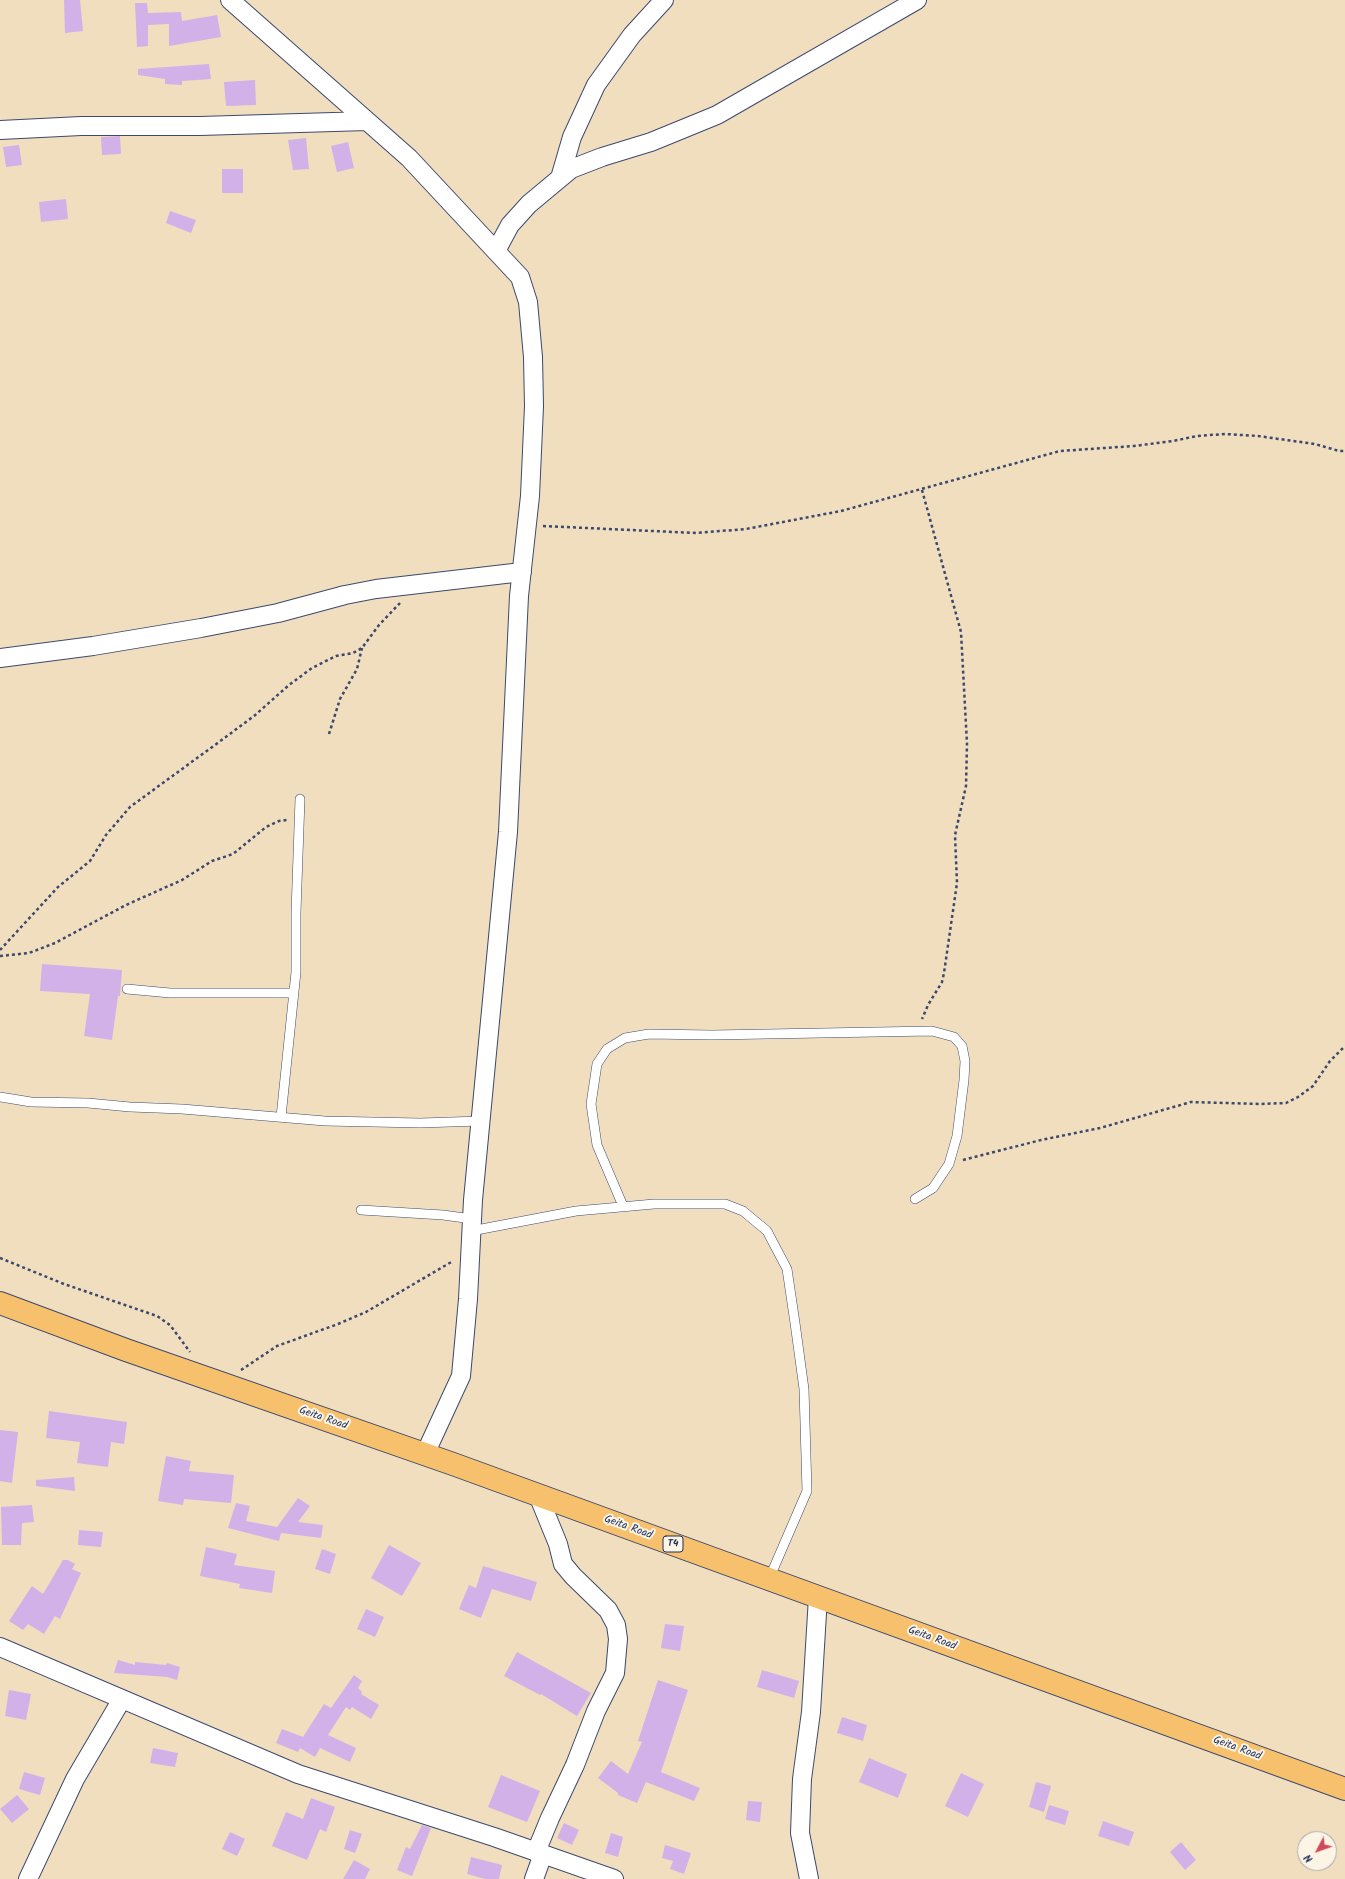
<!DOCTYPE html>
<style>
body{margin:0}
#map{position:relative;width:1345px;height:1879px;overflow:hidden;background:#f1debf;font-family:Kalam,sans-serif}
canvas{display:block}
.north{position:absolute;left:1297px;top:1831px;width:40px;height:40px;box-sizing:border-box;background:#fcf5e5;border:1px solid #a2a6af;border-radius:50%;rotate:229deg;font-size:11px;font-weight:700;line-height:16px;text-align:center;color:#1b2f5e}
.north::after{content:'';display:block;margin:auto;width:14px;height:18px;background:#d1495b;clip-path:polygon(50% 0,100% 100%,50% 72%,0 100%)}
</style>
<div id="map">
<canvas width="1345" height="1879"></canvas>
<div class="north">N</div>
</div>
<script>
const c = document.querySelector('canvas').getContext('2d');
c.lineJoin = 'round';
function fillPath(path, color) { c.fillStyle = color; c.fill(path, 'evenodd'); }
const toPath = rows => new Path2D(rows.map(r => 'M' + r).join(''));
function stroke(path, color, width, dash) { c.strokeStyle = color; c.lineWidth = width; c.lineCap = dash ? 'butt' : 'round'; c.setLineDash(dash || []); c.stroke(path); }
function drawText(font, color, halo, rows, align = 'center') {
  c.font = font + ' Kalam,sans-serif'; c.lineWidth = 4; c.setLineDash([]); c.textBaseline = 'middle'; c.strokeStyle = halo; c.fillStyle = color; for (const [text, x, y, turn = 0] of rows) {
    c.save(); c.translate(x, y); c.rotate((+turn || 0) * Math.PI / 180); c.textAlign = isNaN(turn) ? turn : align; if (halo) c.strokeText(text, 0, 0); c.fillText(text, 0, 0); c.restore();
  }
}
const building = toPath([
 [64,0,80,0,83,31,65,33],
 [135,3,147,3,148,13,181,12,182,21,217,15,221,37,169,46,169,24,148,25,148,46,137,47],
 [209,64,211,79,182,81,182,85,165,84,165,79,138,75,138,69],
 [255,80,256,105,226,106,224,82],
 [120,136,121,154,102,155,101,137],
 [306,138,309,169,293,170,288,140],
 [348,142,354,168,337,172,331,146],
 [19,145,22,165,6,167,3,147],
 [222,169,243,169,243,193,222,193],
 [66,199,68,219,41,222,39,202],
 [170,211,196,220,191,233,166,223],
 [42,964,122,970,120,996,118,996,112,1040,84,1036,90,994,40,991],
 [49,1411,127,1422,124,1444,111,1442,108,1467,77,1463,80,1442,46,1438],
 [0,1430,18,1432,12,1483,0,1481],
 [166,1456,191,1461,189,1471,234,1475,231,1503,184,1499,183,1505,158,1501],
 [74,1477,75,1491,36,1486,36,1480],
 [298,1498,310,1506,298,1522,323,1525,321,1538,281,1533,279,1541,228,1528,236,1503,250,1506,246,1521,277,1527],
 [32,1505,34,1522,22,1523,21,1545,2,1545,1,1507],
 [79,1530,103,1532,101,1547,78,1545],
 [389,1545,421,1563,402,1596,371,1578],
 [206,1547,237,1554,234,1565,275,1571,272,1593,239,1588,240,1584,200,1576],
 [322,1549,336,1554,330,1574,315,1569],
 [63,1560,68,1560,75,1564,72,1569,81,1573,60,1619,55,1616,44,1634,28,1624,23,1630,9,1621,32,1586,43,1594],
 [483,1566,537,1582,531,1601,492,1589,481,1618,459,1609,469,1585,476,1588],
 [366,1609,384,1617,375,1637,357,1629],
 [665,1624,684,1626,680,1651,661,1648],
 [517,1652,591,1693,577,1716,541,1694,540,1695,504,1676],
 [118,1660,135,1665,135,1662,166,1665,167,1663,180,1667,177,1680,167,1677,114,1673],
 [762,1670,799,1681,794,1698,757,1687],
 [354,1675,362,1681,358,1688,362,1692,361,1694,379,1705,371,1719,352,1707,350,1710,346,1707,328,1735,356,1748,350,1762,320,1748,315,1757,300,1748,298,1752,276,1743,282,1729,303,1737,324,1704,331,1708],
 [658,1680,688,1690,661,1772,700,1788,694,1801,646,1782,637,1803,618,1795,618,1793,598,1778,611,1761,628,1774,642,1742,638,1741],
 [9,1690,31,1694,26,1720,5,1716],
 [842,1717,867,1725,863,1741,837,1733],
 [153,1748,178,1753,175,1767,150,1763],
 [869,1758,907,1774,898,1798,859,1782],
 [24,1772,45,1778,40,1795,19,1789],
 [961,1773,984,1784,968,1817,945,1806],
 [501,1775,540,1791,527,1822,488,1807],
 [1036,1782,1051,1786,1044,1812,1029,1807],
 [17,1795,29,1809,12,1823,0,1809],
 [311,1798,335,1807,326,1832,320,1829,307,1860,272,1846,286,1812,303,1819],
 [748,1801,762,1802,760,1822,746,1820],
 [1049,1805,1069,1811,1065,1825,1045,1819],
 [1103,1821,1134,1832,1129,1846,1098,1836],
 [564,1823,579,1830,572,1845,557,1838],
 [422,1825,431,1828,412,1876,397,1870,406,1847,410,1849],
 [350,1830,362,1834,355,1853,344,1849],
 [230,1832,245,1839,237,1856,222,1849],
 [611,1833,623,1837,618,1857,605,1853],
 [1181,1842,1196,1860,1185,1870,1170,1852],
 [665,1845,691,1853,684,1874,670,1869,673,1861,662,1858],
 [471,1857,502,1865,499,1879,485,1879,467,1874],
 [354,1860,370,1869,365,1879,343,1879]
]);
const path = toPath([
 [922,490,961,632,967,744,966,786,955,835,957,883,944,973,942,982,928,1005,922,1019],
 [543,526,696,533,746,529,841,511,1060,451,1134,446,1173,441,1197,436,1225,434,1258,436,1315,444,1339,451,1345,451],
 [329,734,340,699,357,669,362,648],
 [0,950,58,887,90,861,106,835,130,807,219,742,254,716,289,685,312,668,336,656,353,653,362,648,379,625,400,603],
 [0,956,29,953,55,943,126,905,182,880,212,861,233,854,266,827,279,821,287,820],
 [963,1160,1041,1140,1100,1128,1191,1102,1260,1104,1286,1103,1298,1097,1313,1086,1330,1061,1345,1046],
 [0,1258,64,1284,157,1316,170,1325,190,1352],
 [241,1370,277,1346,338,1324,366,1312,453,1261]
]);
const lane = toPath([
 [127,989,170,993,293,993],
 [0,1097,31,1102,88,1103,130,1107,182,1109,325,1121,420,1123,481,1121],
 [281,1117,296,972,296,912,300,799],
 [623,1206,597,1145,591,1104,597,1064,607,1049,625,1038,649,1034,712,1035,932,1031,954,1037,962,1046,965,1061,964,1080,957,1136,949,1164,933,1188,915,1199],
 [361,1210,443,1215,472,1219],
 [471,1231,576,1211,654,1204,725,1204,743,1211,767,1231,787,1269,795,1323,804,1389,807,1491,769,1579]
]);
const street = toPath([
 [230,0,409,158,520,277,528,302,533,357,534,406,530,496,519,596,508,832,473,1200,468,1299,461,1376,425,1454],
 [0,130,81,126,200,126,367,121],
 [560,178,572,137,596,85,632,35,664,0],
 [496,251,510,225,529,204,571,169,602,157,651,142,717,115,917,0],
 [0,658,93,646,201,628,278,613,345,595,376,589,522,572],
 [0,1647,298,1774,494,1837,614,1879],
 [536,1852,550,1818,575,1765,596,1711,615,1673,618,1639,616,1625,608,1610,573,1576,563,1564,558,1544,538,1495],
 [28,1879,75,1779,122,1699],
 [534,1879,543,1854],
 [809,1879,800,1833,802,1779,811,1712,818,1597]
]);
const highway = toPath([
 [0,1303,126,1350,453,1464,1345,1789]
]);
const shields = [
 [673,1544,20]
];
const shieldNames = [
 ["T4",673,1544]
];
const streetNames = [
 ["Geita Road",323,1419,19],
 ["Geita Road",628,1528,20],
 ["Geita Road",932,1639,20],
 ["Geita Road",1237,1749,20]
];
fillPath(building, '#d2b1e9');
stroke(lane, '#3b496d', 10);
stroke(street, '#3b496d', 20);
stroke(highway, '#3b496d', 24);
stroke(path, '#3b496d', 2.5, [3, 3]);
stroke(lane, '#fff', 9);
stroke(street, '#fff', 18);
stroke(highway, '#f7c06c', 22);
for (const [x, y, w] of shields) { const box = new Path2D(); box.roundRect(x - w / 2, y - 8, w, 16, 3); c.fillStyle = '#fcf5e5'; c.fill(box); stroke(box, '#1b2f5e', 1); }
drawText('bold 10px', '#1b2f5e', null, shieldNames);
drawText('11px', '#1b2f5e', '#fcf5e5', streetNames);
</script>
